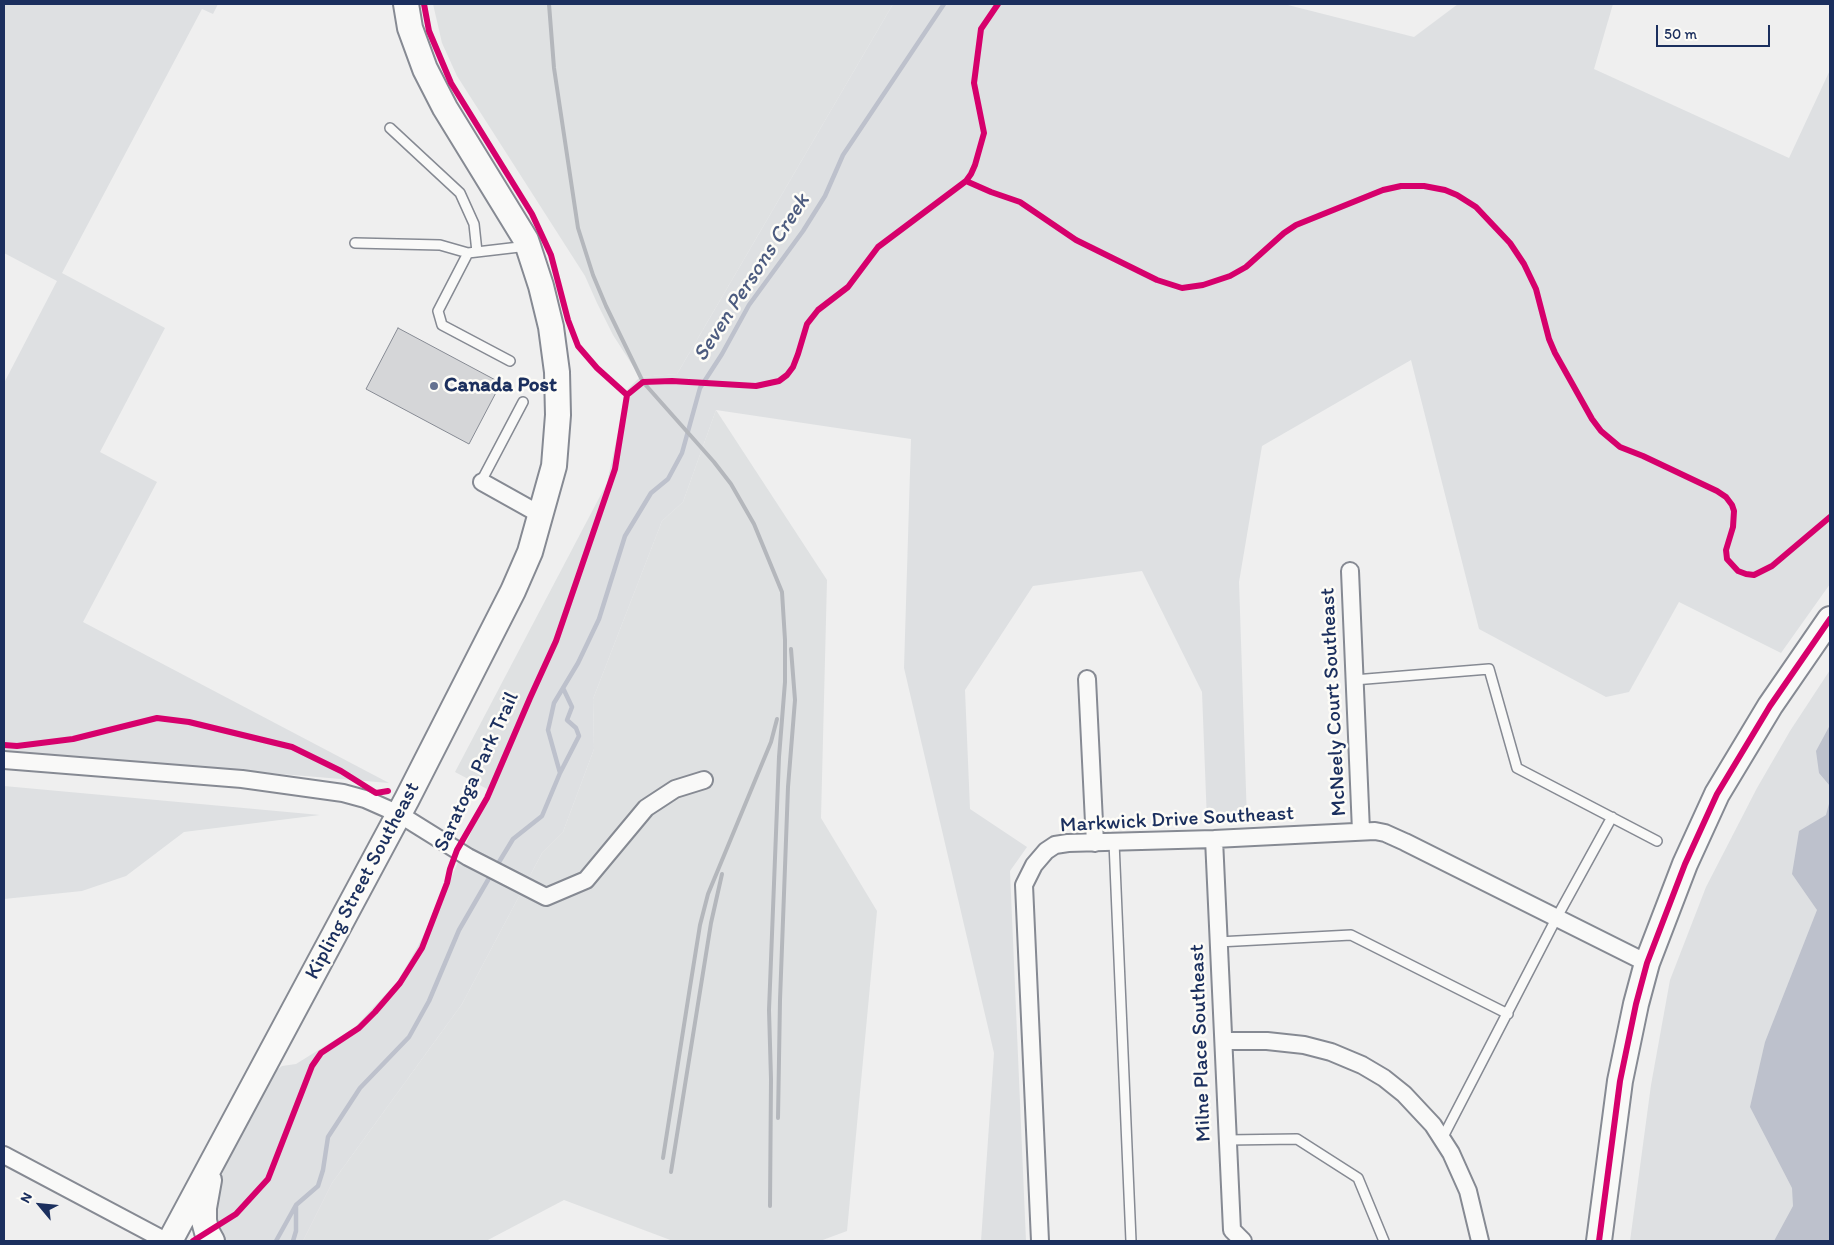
<!DOCTYPE html>
<style>
body{margin:0}
#map{position:relative;width:1834px;height:1245px;overflow:hidden;background:#efefef;font-family:Itim,sans-serif}
canvas{display:block}
.frame{position:absolute;inset:0;border:5px solid #1b2f5e;pointer-events:none}
.north{position:absolute;left:15px;top:1180px;width:50px;height:50px;-webkit-text-stroke:4px #fdfcf7;paint-order:stroke;rotate:298deg;font-size:14px;font-weight:700;line-height:20px;text-align:center;color:#1b2f5e}
.north::after{content:'';display:block;margin:auto;width:18px;height:22px;background:#1b2f5e;clip-path:polygon(50% 0,100% 100%,50% 72%,0 100%)}
.scale{position:absolute;left:1656px;top:25px;width:114px;height:22px;box-sizing:border-box;border:2px solid #1b2f5e;border-top:0;padding-left:6px;font-size:15px;line-height:18px;white-space:nowrap;color:#1b2f5e;-webkit-text-stroke:4px #fdfcf7;paint-order:stroke}
</style>
<div id="map">
<canvas width="1834" height="1245"></canvas>
<div class="frame"></div>
<div class="north">N</div>
<div class="scale">50 m</div>
</div>
<script>
const c = document.querySelector('canvas').getContext('2d');
c.lineJoin = 'round';
function fillPath(path, color) { c.fillStyle = color; c.fill(path, 'evenodd'); }
const toPath = rows => new Path2D(rows.map(r => 'M' + r).join(''));
function stroke(path, color, width, dash) { c.strokeStyle = color; c.lineWidth = width; c.lineCap = dash ? 'butt' : 'round'; c.setLineDash(dash || []); c.stroke(path); }
function drawText(font, color, halo, rows, align = 'center') {
  c.font = font + ' Itim,sans-serif'; c.lineWidth = 5; c.setLineDash([]); c.textBaseline = 'middle'; c.strokeStyle = halo; c.fillStyle = color; for (const [text, x, y, turn = 0] of rows) {
    c.save(); c.translate(x, y); c.rotate((+turn || 0) * Math.PI / 180); c.textAlign = isNaN(turn) ? turn : align; if (halo) c.strokeText(text, 0, 0); c.fillText(text, 0, 0); c.restore();
  }
}
const built = toPath([
 [433,4,893,4,677,374,640,377,613,335,597,303,585,276,457,76,442,43],
 [716,410,827,580,821,818,877,911,847,1231,820,1241,673,1241,564,1200,486,1241,303,1241,332,1183,462,1004,542,853,563,832,594,749,593,699,662,521,683,502],
 [607,483,557,635,489,790,455,772]
]);
const green = toPath([
 [4,4,218,4,213,14,202,9,62,273,165,328,100,452,157,482,83,622,389,783,4,751,4,383,57,281,4,253],
 [893,4,1284,4,1414,37,1458,4,1613,4,1594,69,1789,158,1830,70,1830,584,1781,653,1679,602,1629,692,1606,697,1479,629,1411,360,1262,446,1239,582,1247,820,1207,822,1202,692,1142,571,1033,586,965,690,970,809,1027,847,1010,871,1026,1241,981,1241,994,1053,904,668,911,439,716,410,683,502,662,521,593,699,594,749,563,832,542,853,462,1004,332,1183,303,1241,221,1241,213,1207,218,1186,225,1166,273,1073,282,1066,296,1064,354,1028,397,982,418,946,445,892,557,635,607,483,627,390,640,377,677,374],
 [1830,670,1830,1241,1630,1241,1651,1085,1670,980,1706,887,1757,788,1790,731],
 [4,786,320,815,184,832,126,876,82,891,4,899]
]);
const water = toPath([
 [1830,725,1830,786,1819,773,1816,751],
 [1830,800,1830,1241,1774,1241,1793,1206,1792,1188,1750,1107,1765,1042,1817,910,1792,874,1799,831,1826,815]
]);
const stream = toPath([
 [560,773,579,736,576,728,567,720,572,707,563,688],
 [496,867,513,839,542,816,560,773,548,730,554,703,578,663,599,619,625,536,651,493,668,479,682,453,700,388,722,354,749,305,803,231,825,196,843,155,944,4],
 [276,1241,296,1205,318,1186,323,1170,328,1137,360,1088,409,1037,429,1001,459,930,492,873],
 [293,1241,296,1231,296,1206]
]);
const building = toPath([
 [398,328,501,383,469,444,366,389,398,328]
]);
const lane = toPath([
 [390,128,460,193,474,224,477,252],
 [355,243,440,245,468,253,528,246],
 [468,253,438,311,442,325,510,361],
 [482,482,484,476,523,402],
 [1354,680,1489,669,1517,768,1657,841],
 [1114,842,1131,1241],
 [1218,942,1351,935,1508,1014],
 [1443,1137,1557,917,1612,817],
 [1227,1140,1297,1139,1358,1178,1384,1241]
]);
const street = toPath([
 [482,482,541,515],
 [1350,571,1361,831],
 [1087,679,1095,843],
 [4,760,242,779,343,793,365,799,399,814,468,857,546,897,586,880,646,808,675,789,704,780],
 [1214,839,1232,1230,1243,1241],
 [1224,1041,1267,1041,1304,1045,1331,1052,1362,1065,1384,1078,1404,1094,1433,1125,1451,1153,1468,1191,1480,1241],
 [4,1155,166,1241],
 [1040,1241,1024,885,1034,865,1046,851,1055,845,1068,843,1214,839,1375,831,1385,833,1405,842,1647,963]
]);
const secondary = toPath([
 [209,1180,204,1208,204,1221,207,1232,212,1241],
 [170,1241,407,799,513,591,530,552,554,466,558,415,557,372,551,327,541,286,528,246,526,240,445,108,425,69,410,28,406,4],
 [1599,1241,1620,1081,1636,1004,1647,963,1685,864,1717,794,1770,706,1830,619]
]);
const rail = toPath([
 [549,4,554,68,578,228,593,275,606,306,643,382,714,462,731,484,754,524,782,592,785,640,785,682,779,757,769,1010,771,1079,770,1206],
 [778,1118,780,1000,788,787,795,700,791,649],
 [663,1158,690,987,700,925,708,894,771,742,777,719],
 [671,1172,711,923,722,874]
]);
const cycleway = toPath([
 [424,4,429,31,451,83,532,214,551,255,568,320,578,346,597,368,627,395],
 [966,181,991,192,1020,202,1076,240,1157,280,1182,288,1203,285,1230,276,1246,267,1284,233,1296,225,1383,190,1401,186,1424,186,1445,190,1457,195,1476,207,1510,243,1524,264,1536,289,1549,339,1555,353,1592,419,1601,431,1620,447,1643,456,1717,491,1726,497,1732,505,1734,511,1733,527,1726,550,1727,559,1738,571,1746,574,1754,575,1772,566,1830,517],
 [4,745,17,746,73,739,157,718,189,722,292,747,341,771,376,793,388,791],
 [193,1241,236,1214,268,1179,312,1066,321,1053,359,1028,375,1012,400,983,422,948,447,883,450,869,457,850,487,798,530,698,556,641,615,469,627,395,643,382,672,381,756,386,779,381,787,375,793,367,798,354,807,324,818,310,848,287,878,247,966,181,971,174,975,165,984,133,974,83,981,29,998,4],
 [1599,1241,1620,1081,1636,1004,1647,963,1685,864,1717,794,1770,706,1830,619]
]);
const markers = [
 [434,386,5,"#657291"]
];
const poiNames = [
 ["Canada Post",444,386]
];
const streetNames = [
 ["McNeely Court Southeast",1334,702,-93],
 ["Saratoga Park Trail",477,772,-65],
 ["Markwick Drive Southeast",1177,820,-3],
 ["Kipling Street Southeast",363,881,-62],
 ["Milne Place Southeast",1201,1043,-92]
];
const waterNames = [
 ["Seven Persons Creek",752,278,-57]
];
fillPath(built, '#dfe1e2');
fillPath(green, '#dee0e2');
fillPath(water, '#bdc1cc');
stroke(stream, '#bdc1cc', 4.5);
fillPath(building, '#d5d6d8');
stroke(building, '#868a93', 1);
stroke(lane, '#868a93', 12);
stroke(street, '#868a93', 20);
stroke(secondary, '#868a93', 28);
stroke(lane, '#f9f9f8', 9);
stroke(street, '#f9f9f8', 16);
stroke(secondary, '#f9f9f8', 24);
stroke(rail, '#b4b7bc', 4);
stroke(cycleway, '#d6006c', 6);
for (const [x, y, r, color] of markers) { const dot = new Path2D(); dot.arc(x, y, r, 0, 2 * Math.PI); c.fillStyle = color; c.fill(dot); stroke(dot, '#fdfcf7', 2); }
drawText('bold 21px', '#1b2f5e', '#fdfcf7', poiNames, 'left');
drawText('21px', '#1b2f5e', '#fdfcf7', streetNames);
drawText('italic 22px', '#4c5b7f', '#fdfcf7', waterNames);
</script>
